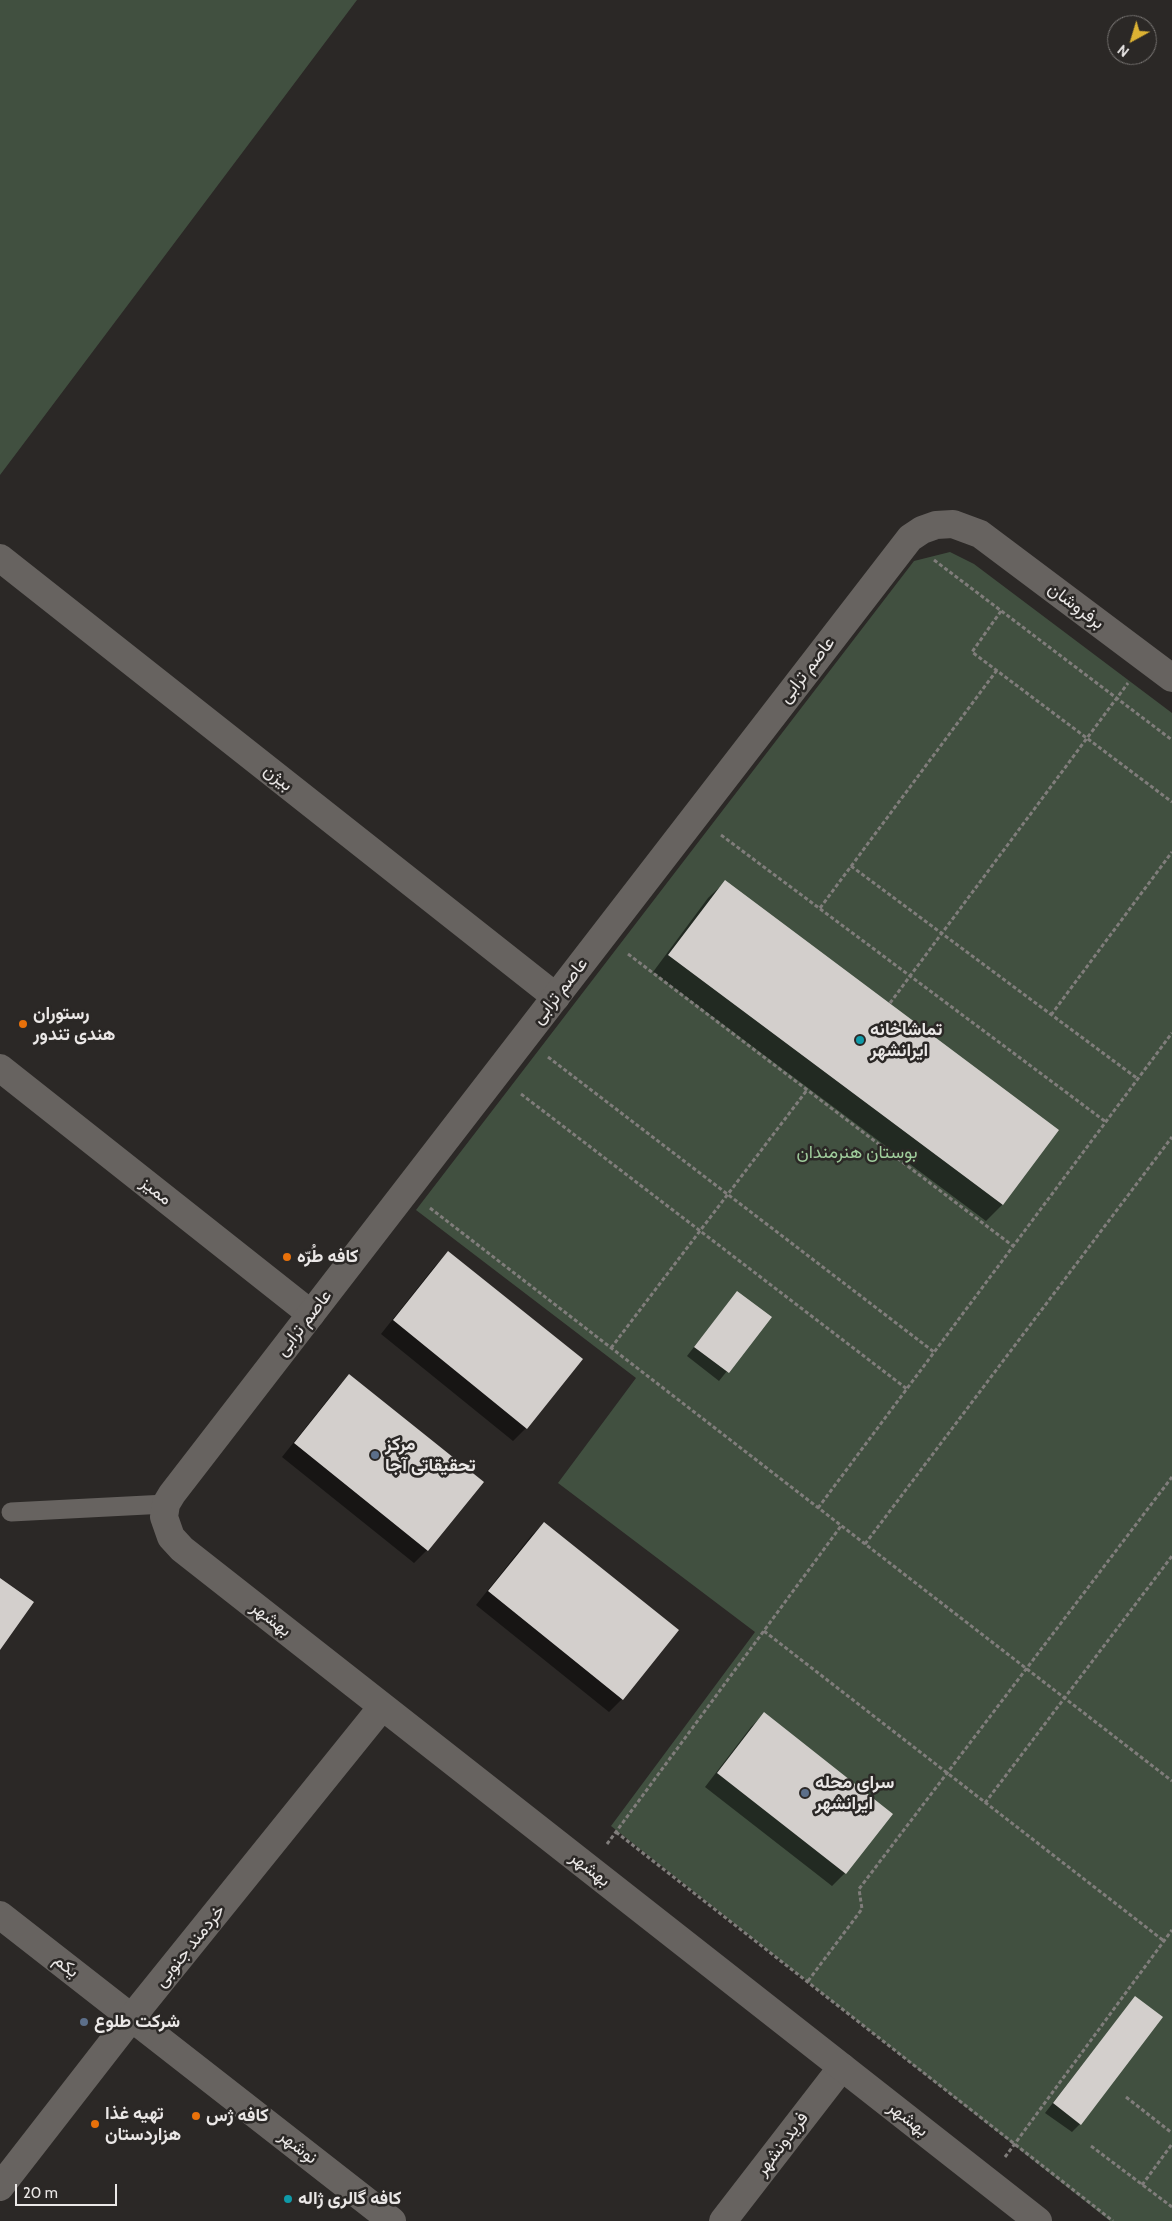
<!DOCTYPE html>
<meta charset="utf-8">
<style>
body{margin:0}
#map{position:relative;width:1172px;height:2221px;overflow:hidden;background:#2b2826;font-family:Cabin,sans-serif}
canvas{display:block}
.north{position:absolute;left:1107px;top:15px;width:50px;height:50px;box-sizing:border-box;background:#2b2826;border:1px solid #787573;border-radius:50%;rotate:219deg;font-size:14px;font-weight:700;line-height:20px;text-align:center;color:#ebe8e7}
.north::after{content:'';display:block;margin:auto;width:18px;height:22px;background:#dcb233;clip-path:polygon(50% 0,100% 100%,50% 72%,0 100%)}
.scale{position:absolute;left:15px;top:2184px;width:102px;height:22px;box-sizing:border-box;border:2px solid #ebe8e7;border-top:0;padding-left:6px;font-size:15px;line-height:18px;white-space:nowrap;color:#ebe8e7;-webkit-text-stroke:4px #2b2826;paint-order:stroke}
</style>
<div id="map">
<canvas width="1172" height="2221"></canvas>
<div class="north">N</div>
<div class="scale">20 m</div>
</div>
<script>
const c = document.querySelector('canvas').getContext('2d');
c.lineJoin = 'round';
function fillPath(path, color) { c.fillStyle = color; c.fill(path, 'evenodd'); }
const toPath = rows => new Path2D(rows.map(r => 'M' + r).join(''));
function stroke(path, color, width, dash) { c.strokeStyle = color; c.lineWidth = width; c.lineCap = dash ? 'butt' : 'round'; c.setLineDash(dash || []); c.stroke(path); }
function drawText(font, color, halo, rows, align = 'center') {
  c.font = font + ' Cabin,Vazirmatn,sans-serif'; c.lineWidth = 5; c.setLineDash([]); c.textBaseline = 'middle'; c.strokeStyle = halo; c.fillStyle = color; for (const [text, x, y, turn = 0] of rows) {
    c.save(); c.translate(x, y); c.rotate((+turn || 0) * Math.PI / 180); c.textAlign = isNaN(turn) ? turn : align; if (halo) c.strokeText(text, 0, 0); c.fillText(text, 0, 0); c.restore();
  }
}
const green = toPath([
 [0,0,357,0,0,475],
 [950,552,974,564,1172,713,1172,2221,1110,2221,611,1826,755,1632,558,1483,636,1378,416,1210,914,561]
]);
const shadow = toPath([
 [725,882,1058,1130,1002,1205,986,1221,653,972,708,898],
 [448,1253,526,1428,513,1441,381,1334,435,1266],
 [737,1292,770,1318,719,1381,687,1356],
 [349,1376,482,1482,427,1550,414,1563,282,1457,337,1388],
 [544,1523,622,1699,609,1712,476,1605,531,1536],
 [764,1714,891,1814,845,1873,832,1886,705,1787,751,1727],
 [1135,1997,1080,2124,1072,2132,1045,2113]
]);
const building = toPath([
 [725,880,1059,1130,1003,1205,668,955],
 [448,1251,583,1359,527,1429,393,1320],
 [737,1291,772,1317,729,1373,694,1347],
 [349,1374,484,1482,428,1551,294,1443],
 [544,1522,679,1630,623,1700,488,1591],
 [0,1578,34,1602,0,1650],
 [764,1712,893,1814,846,1874,717,1773],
 [1135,1996,1163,2017,1081,2125,1053,2103]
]);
const path = toPath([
 [934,560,1172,740],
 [1001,611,972,652,1172,802],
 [721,835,1106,1122],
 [851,866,1138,1079],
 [820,908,997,670],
 [628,954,1013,1246],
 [890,1003,1128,683],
 [1051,1015,1172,852],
 [548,1057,934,1352],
 [521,1094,907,1389],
 [430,1208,1172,1781],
 [611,1348,807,1090],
 [818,1508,1172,1033],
 [865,1544,1172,1137],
 [764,1631,1164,1941],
 [985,1803,1172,1556],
 [616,1832,1113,2221],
 [607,1844,841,1526],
 [808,1981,862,1909,859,1889,1172,1477],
 [1126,2097,1172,2133],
 [1091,2146,1172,2207],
 [1005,2157,1172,1930],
 [1142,2185,1172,2144]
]);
const service = toPath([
 [11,1512,166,1504]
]);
const minor = toPath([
 [0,558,556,997],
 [0,1068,311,1314],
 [0,1915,392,2221],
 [723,2221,842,2067]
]);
const tertiary = toPath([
 [0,2187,132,2017,382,1707],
 [1038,2221,182,1549,171,1537,164,1517,166,1504,172,1494,910,538,922,530,936,525,953,524,980,534,1172,678]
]);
const markers = [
 [23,1024,5,"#e8710a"],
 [860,1040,5,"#0f9aa8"],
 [287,1257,5,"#e8710a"],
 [375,1455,5,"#5c6f8a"],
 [805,1793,5,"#5c6f8a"],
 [84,2022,5,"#5c6f8a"],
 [196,2116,5,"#e8710a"],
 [95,2124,5,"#e8710a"],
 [288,2199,5,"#0f9aa8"]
];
const streetNames = [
 ["برفروشان",1076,606,37],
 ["عاصم ترابی",807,670,-52],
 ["بیژن",278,778,38],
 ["عاصم ترابی",560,991,-52],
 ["ممیز",156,1191,38],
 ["عاصم ترابی",304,1323,-52],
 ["بهشهر",271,1619,38],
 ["بهشهر",590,1869,38],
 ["خردمند جنوبی",190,1946,-51],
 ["یکم",66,1966,38],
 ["بهشهر",908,2119,38],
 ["فریدونشهر",782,2144,-53],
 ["نوشهر",298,2147,38]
];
const poiNames = [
 ["رستوران",33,1014],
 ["هندی تندور",33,1035],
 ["تماشاخانه",870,1030],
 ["ایرانشهر",870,1051],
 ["کافه طُرّه",297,1257],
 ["مرکز",385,1445],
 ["تحقیقاتی آجا",385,1466],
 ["سرای محله",815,1783],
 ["ایرانشهر",815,1804],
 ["شرکت طلوع",94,2022],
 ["تهیه غذا",105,2114],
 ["هزاردستان",105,2135],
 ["کافه ژس",206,2116],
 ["کافه گالری ژاله",298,2199]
];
const parkNames = [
 ["بوستان هنرمندان",857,1153]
];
fillPath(green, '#415040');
fillPath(shadow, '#0007');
fillPath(building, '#d3cfcc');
stroke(path, '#807d7b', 3, [4, 2.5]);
stroke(service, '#676360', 19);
stroke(minor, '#676360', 28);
stroke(tertiary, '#676360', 28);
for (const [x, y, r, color] of markers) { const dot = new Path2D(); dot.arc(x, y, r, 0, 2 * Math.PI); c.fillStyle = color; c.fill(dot); stroke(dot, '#2b2826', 2); }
drawText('18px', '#ebe8e7', '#2b2826', streetNames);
drawText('bold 18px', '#ebe8e7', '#2b2826', poiNames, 'left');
drawText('18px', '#a0cd9c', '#2b2826', parkNames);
</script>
